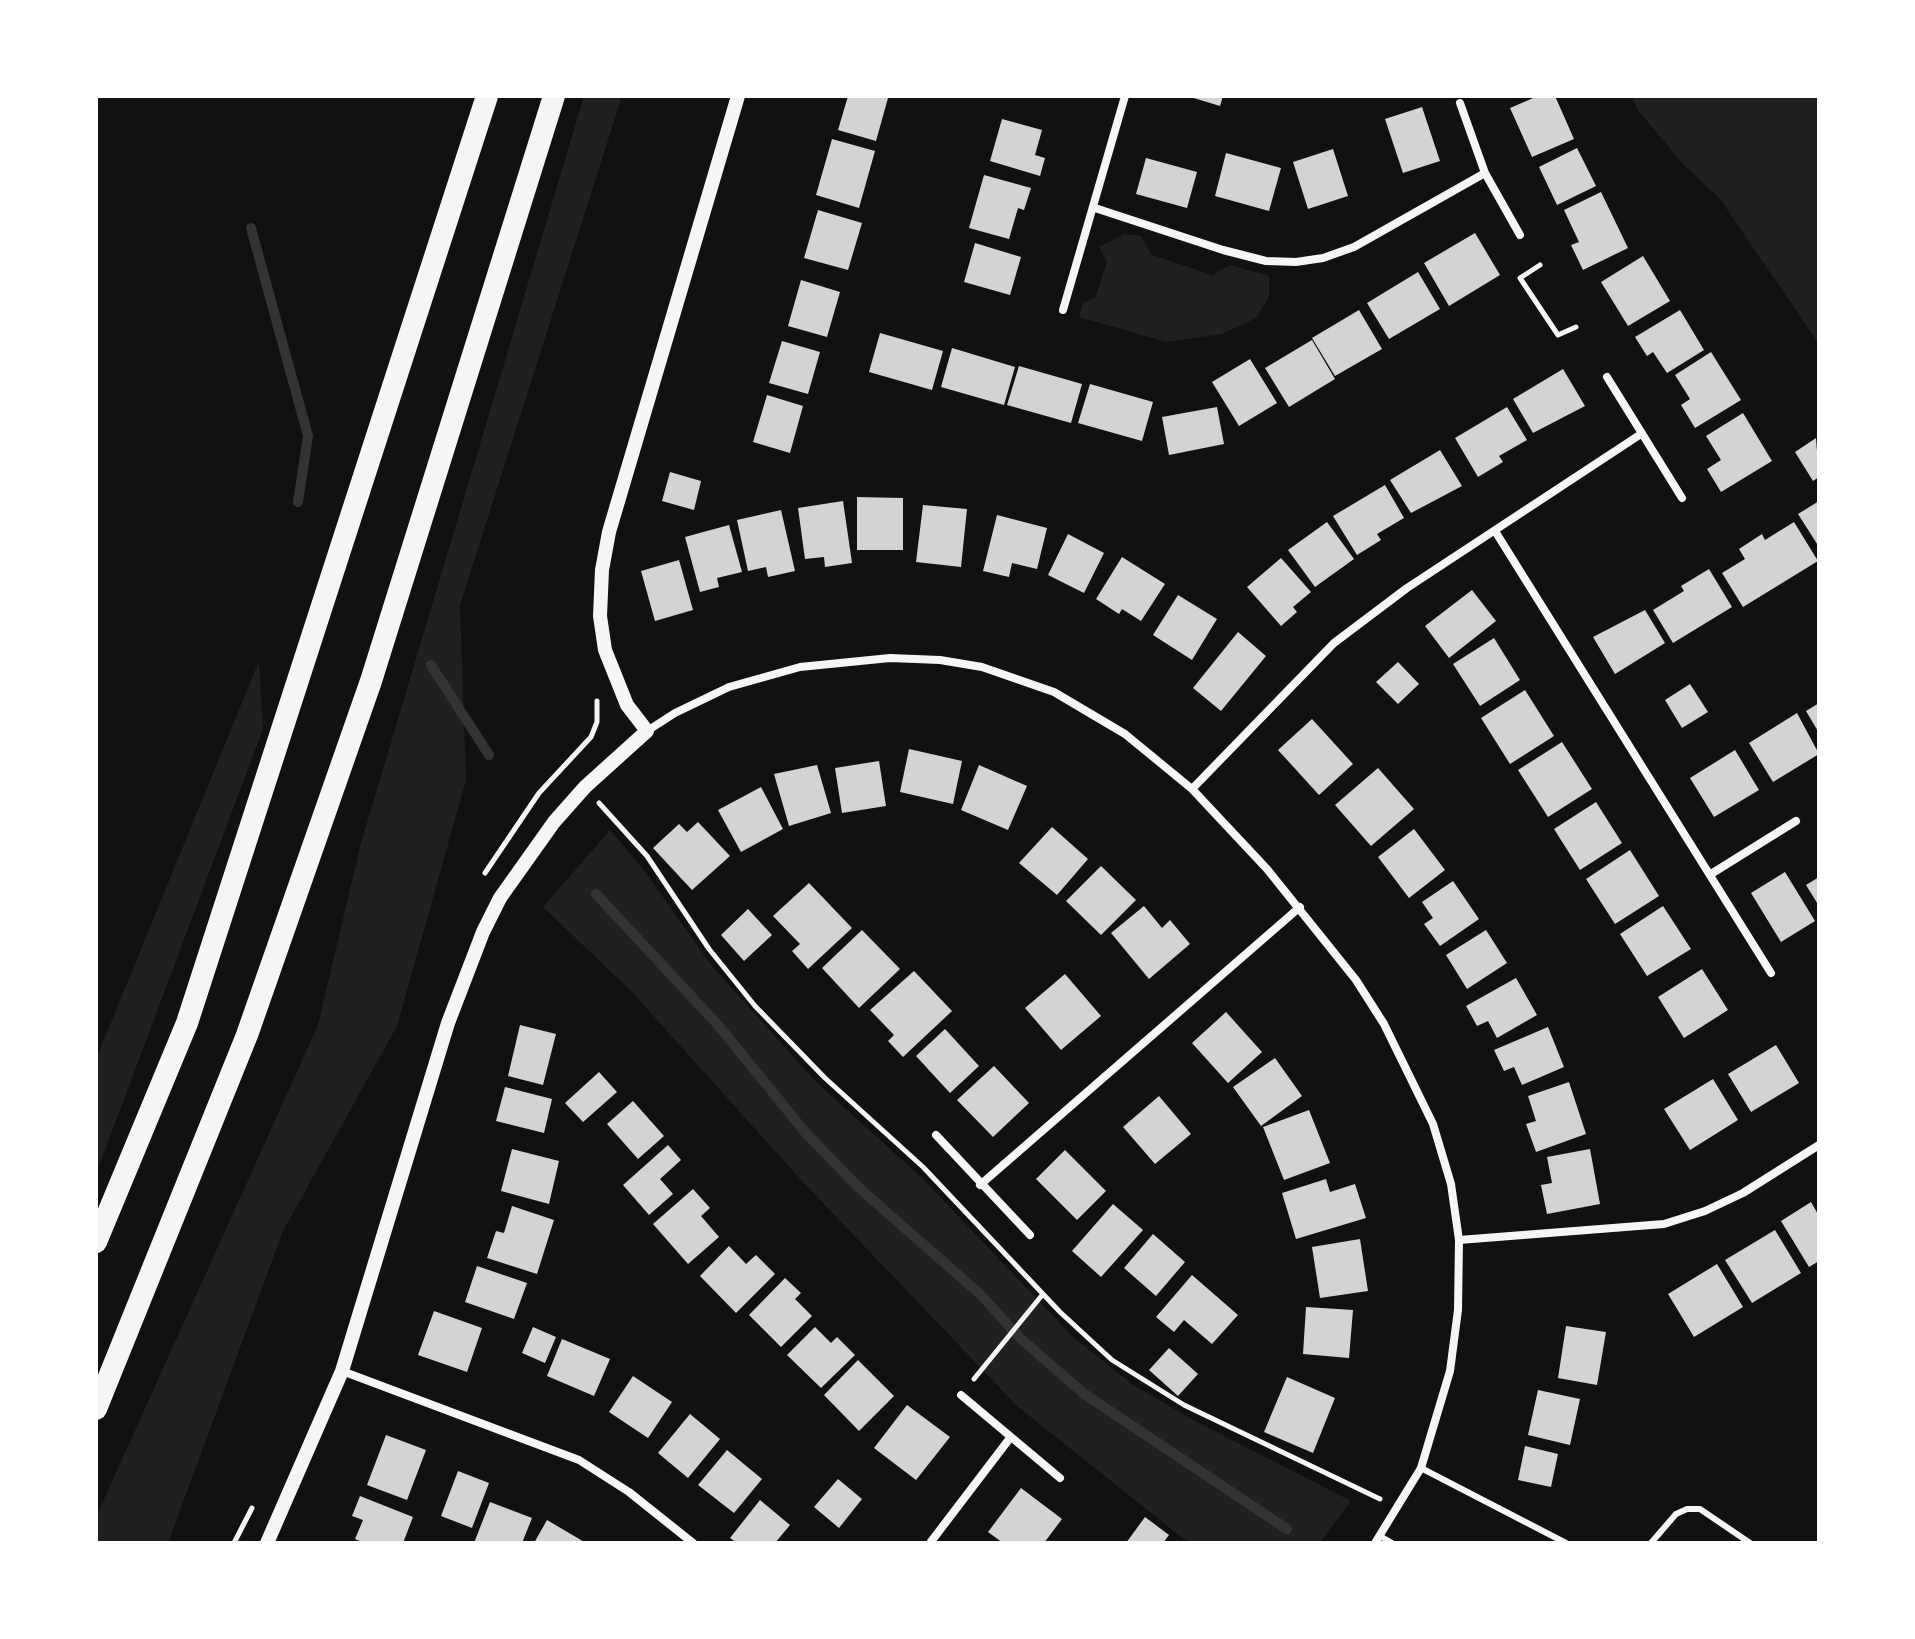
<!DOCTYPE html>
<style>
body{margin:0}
#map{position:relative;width:1915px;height:1639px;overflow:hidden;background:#111;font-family:"Playfair Display",serif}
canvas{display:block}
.frame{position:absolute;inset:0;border:98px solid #fff;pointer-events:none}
</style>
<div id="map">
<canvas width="1915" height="1639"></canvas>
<div class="frame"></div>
</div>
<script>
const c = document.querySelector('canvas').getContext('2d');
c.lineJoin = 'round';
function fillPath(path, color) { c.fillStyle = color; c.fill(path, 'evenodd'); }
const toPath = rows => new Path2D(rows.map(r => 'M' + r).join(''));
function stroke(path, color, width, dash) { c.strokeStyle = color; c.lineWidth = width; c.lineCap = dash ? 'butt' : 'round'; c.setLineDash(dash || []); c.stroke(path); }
const green = toPath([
 [584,96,622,96,460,605,466,780,397,1026,283,1231,168,1543,96,1543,96,1517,318,1025,361,843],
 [1632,96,1819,96,1819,344,1720,199,1683,164,1637,109],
 [1124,234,1141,236,1152,255,1212,275,1230,265,1269,276,1269,297,1256,318,1222,334,1166,342,1079,317,1083,303,1095,298,1107,262,1099,247],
 [259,661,263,729,96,1174,96,1059],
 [610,830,643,869,712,966,815,1081,922,1178,1073,1337,1132,1384,1195,1421,1351,1501,1320,1543,1189,1543,1018,1407,801,1180,631,991,543,907]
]);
const stream = toPath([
 [251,228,308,436,298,502],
 [431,665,489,755],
 [596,894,718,1025,805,1132,858,1187,981,1295,1020,1338,1083,1393,1287,1529]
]);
const building = toPath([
 [848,96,888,98,876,141,838,130],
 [1187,96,1223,96,1220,106],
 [1538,96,1555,96,1574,139,1532,157,1510,108],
 [1422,107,1440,161,1403,173,1385,119],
 [1002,119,1042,130,1035,155,1045,158,1040,176,990,161],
 [832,139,875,151,859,208,816,195],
 [1577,148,1596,186,1557,205,1539,167],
 [1333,149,1348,196,1308,209,1293,162],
 [1226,153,1281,168,1269,211,1215,196],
 [1146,158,1197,172,1187,208,1136,194],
 [984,175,1031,188,1024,210,1018,208,1009,239,969,228],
 [1601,192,1628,248,1583,270,1571,245,1579,242,1564,210],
 [818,210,862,223,848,270,804,258],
 [1475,233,1500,275,1449,306,1424,263],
 [975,243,1021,257,1010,295,964,282],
 [1643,256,1670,301,1628,326,1601,282],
 [1418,272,1440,309,1389,339,1367,303],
 [801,280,840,292,827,337,788,326],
 [1359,310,1382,349,1335,376,1312,338],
 [1680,310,1704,350,1667,373,1653,352,1647,356,1635,337],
 [880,333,943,351,932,390,869,372],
 [1312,340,1335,379,1289,407,1265,368],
 [782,341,820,352,808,394,769,383],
 [952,348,1015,367,1004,405,941,387],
 [1711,352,1741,400,1695,428,1681,405,1690,399,1675,375],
 [1250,359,1277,403,1239,426,1212,382],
 [1019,366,1082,384,1071,423,1007,405],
 [1563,369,1585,406,1533,433,1513,399],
 [1090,384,1153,402,1142,441,1078,423],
 [767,395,803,406,790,453,753,442],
 [1217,407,1224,444,1169,455,1162,417],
 [1507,407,1527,440,1499,456,1503,462,1478,477,1455,438],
 [1743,413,1772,461,1721,492,1707,469,1721,460,1706,436],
 [1816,438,1819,477,1813,481,1795,452],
 [1440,450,1462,486,1411,513,1390,480],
 [670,472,701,481,694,510,662,501],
 [1385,485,1404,518,1377,534,1381,540,1357,555,1333,516],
 [857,497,903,498,903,550,857,550],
 [843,501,852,563,825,567,824,557,805,559,798,508],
 [1819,501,1819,547,1798,514],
 [923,505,967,509,961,567,916,562],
 [781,510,795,571,768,577,766,567,748,571,737,520],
 [997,515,1047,528,1037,569,1012,563,1009,577,983,571],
 [1327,522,1354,559,1315,587,1288,550],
 [1794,522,1818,561,1743,607,1722,573,1745,559,1739,549,1762,534,1765,540],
 [729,525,742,572,717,578,719,587,700,592,685,537],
 [1068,534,1104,553,1084,593,1048,575],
 [1122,557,1165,584,1141,621,1122,609,1119,614,1096,599],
 [1281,558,1311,592,1293,607,1297,612,1281,626,1247,587],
 [679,560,693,610,655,621,641,571],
 [1709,569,1732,607,1673,643,1653,610,1684,591,1681,586],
 [1472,590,1496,621,1449,658,1425,626],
 [1178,595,1217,619,1192,660,1153,635],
 [1645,610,1665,643,1615,674,1593,637],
 [1238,632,1266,656,1221,711,1193,688],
 [1494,638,1520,680,1480,706,1453,664],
 [1398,662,1419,684,1398,704,1376,682],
 [1690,684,1708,712,1682,728,1665,700],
 [1525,690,1554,736,1510,764,1481,718],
 [1819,703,1819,733,1806,711],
 [1797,713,1819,754,1773,782,1749,743],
 [1312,719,1353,764,1319,795,1278,750],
 [1562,742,1592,789,1548,817,1518,770],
 [909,749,962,761,953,804,900,792],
 [1735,750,1759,790,1714,817,1690,778],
 [879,761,886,806,842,813,835,768],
 [817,765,831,813,789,826,774,774],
 [979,765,1027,786,1008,830,961,810],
 [1378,768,1414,809,1371,846,1335,805],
 [761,787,783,829,741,852,718,810],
 [1596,802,1622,843,1580,870,1554,829],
 [698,822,730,856,692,890,653,848,679,824,687,832],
 [1052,827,1088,859,1057,895,1019,863],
 [1414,829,1445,870,1409,898,1378,857],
 [1630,850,1659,896,1615,924,1586,879],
 [1101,866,1136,900,1101,935,1066,901],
 [1785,872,1815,921,1781,942,1751,893],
 [1819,877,1819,906,1806,885],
 [1453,881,1479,919,1440,946,1424,924,1433,918,1422,902],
 [809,883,852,928,808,969,792,951,800,944,773,916],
 [1144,906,1162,928,1170,920,1190,944,1149,979,1111,933],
 [1663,906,1691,949,1647,976,1620,934],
 [748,909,772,935,744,961,721,935],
 [862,930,900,969,859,1008,822,968],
 [1486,930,1507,963,1467,989,1446,955],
 [1702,969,1728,1010,1684,1038,1658,997],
 [914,971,952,1011,903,1057,888,1041,894,1035,870,1010],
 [1065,974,1101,1016,1061,1050,1025,1008],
 [1516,978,1537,1015,1497,1038,1488,1021,1477,1026,1466,1006],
 [1226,1012,1262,1052,1228,1083,1192,1043],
 [520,1025,556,1034,543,1085,508,1076],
 [1548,1027,1564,1067,1522,1085,1514,1067,1504,1071,1494,1050],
 [945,1029,979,1066,950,1093,916,1056],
 [1776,1045,1799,1083,1751,1112,1728,1074],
 [1275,1058,1302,1096,1261,1126,1233,1087],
 [994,1066,1029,1103,993,1137,957,1100],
 [599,1072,617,1092,583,1122,565,1103],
 [1713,1079,1738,1120,1690,1150,1664,1109],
 [1569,1082,1586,1134,1536,1152,1526,1124,1536,1121,1528,1096],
 [505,1087,552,1099,544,1133,496,1121],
 [1159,1096,1191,1134,1155,1164,1123,1127],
 [633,1101,664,1136,638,1159,607,1124],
 [1309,1110,1330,1163,1284,1180,1263,1127],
 [668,1145,681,1160,660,1179,673,1194,649,1215,623,1185],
 [512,1149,559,1161,549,1204,501,1191],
 [1590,1149,1600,1204,1547,1214,1541,1185,1552,1183,1547,1157],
 [1065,1150,1106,1191,1077,1220,1036,1179],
 [1326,1179,1330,1192,1355,1184,1366,1218,1296,1239,1282,1193],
 [693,1189,710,1208,701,1216,719,1237,688,1264,653,1224],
 [1811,1202,1819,1216,1819,1261,1809,1267,1781,1221],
 [1113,1204,1143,1230,1101,1277,1072,1251],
 [512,1206,554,1220,537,1274,487,1258,496,1231,504,1233],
 [1775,1230,1801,1273,1752,1303,1725,1260],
 [1153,1234,1185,1262,1156,1296,1124,1268],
 [1360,1239,1368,1291,1320,1298,1312,1247],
 [729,1246,746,1264,756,1255,775,1274,736,1313,700,1276],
 [1717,1264,1743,1307,1694,1337,1668,1294],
 [477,1266,527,1283,514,1319,465,1302],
 [1192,1275,1238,1315,1212,1344,1184,1320,1174,1332,1156,1317],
 [785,1278,801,1293,795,1299,812,1316,781,1347,749,1315],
 [1306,1307,1353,1310,1349,1358,1303,1354],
 [434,1311,482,1328,467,1372,418,1355],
 [1566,1326,1606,1332,1597,1385,1558,1378],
 [533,1327,556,1337,545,1363,522,1353],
 [815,1327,831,1343,837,1337,855,1355,821,1388,787,1355],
 [562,1339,610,1359,594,1396,547,1376],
 [1169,1348,1198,1374,1178,1396,1149,1370],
 [858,1360,894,1396,859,1431,824,1395],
 [633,1376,672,1402,648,1438,609,1412],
 [1287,1377,1335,1398,1313,1453,1264,1432],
 [1538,1390,1580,1399,1570,1445,1528,1435],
 [907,1405,950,1437,916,1480,874,1448],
 [690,1414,720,1439,688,1478,658,1453],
 [386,1435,426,1450,407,1500,367,1485],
 [1525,1446,1558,1454,1551,1487,1518,1480],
 [727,1450,762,1479,734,1513,698,1485],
 [458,1471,489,1483,472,1528,441,1516],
 [838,1479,862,1499,839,1528,814,1507],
 [1021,1488,1062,1519,1044,1543,1003,1543,988,1532],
 [360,1496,413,1517,403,1543,364,1543,355,1539,363,1520,352,1516],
 [760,1500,790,1525,775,1543,737,1543,730,1538],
 [490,1502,532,1518,522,1543,474,1543],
 [1145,1517,1169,1535,1163,1543,1126,1543],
 [547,1520,586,1543,534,1543]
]);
const path = toPath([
 [1540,265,1520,278,1558,335,1576,327],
 [599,803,647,856,709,949,755,1006,825,1078,923,1167,1060,1312,1112,1360,1184,1405,1380,1499],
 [485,873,539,793,591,737,597,722,597,701],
 [974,1379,1043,1294],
 [234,1543,252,1508]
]);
const service = toPath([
 [1421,1468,1566,1543],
 [1380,1536,1392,1543],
 [1651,1543,1676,1514,1687,1509,1700,1509,1750,1543]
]);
const minor = toPath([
 [1460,103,1485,173,1520,235],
 [1095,208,1223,250,1266,261,1296,262,1323,258,1354,247,1485,173],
 [1063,310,1125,96],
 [1607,377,1682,498],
 [1495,531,1771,973],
 [647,731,675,713,729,687,800,667,890,658,940,660,982,667,1054,692,1125,734,1192,789,1267,869,1356,980,1384,1024,1433,1124,1451,1184,1459,1240,1458,1310,1450,1371,1421,1468,1375,1543],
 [1192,789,1334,643,1407,588,1641,434],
 [1711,874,1796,821],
 [936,1135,1030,1235],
 [980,1185,1300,907],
 [1459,1240,1664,1224,1705,1211,1743,1193,1819,1145],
 [342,1371,579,1460,629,1492,693,1543],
 [961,1395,1060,1478],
 [930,1543,1010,1438]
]);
const tertiary = toPath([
 [267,1543,342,1371,448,1023,483,932,500,898,554,822,585,787,647,731,627,705,605,650,600,616,602,570,609,532,738,96]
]);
const trunk = toPath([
 [96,1242,187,1023,487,96],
 [96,1409,247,1035,371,681,554,96]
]);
fillPath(green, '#202020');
stroke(stream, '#333', 10);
fillPath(building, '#d3d3d3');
stroke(path, '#f5f5f5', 5);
stroke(service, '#f5f5f5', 6);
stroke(minor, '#f5f5f5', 8);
stroke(tertiary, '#f5f5f5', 14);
stroke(trunk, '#f5f5f5', 22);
</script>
